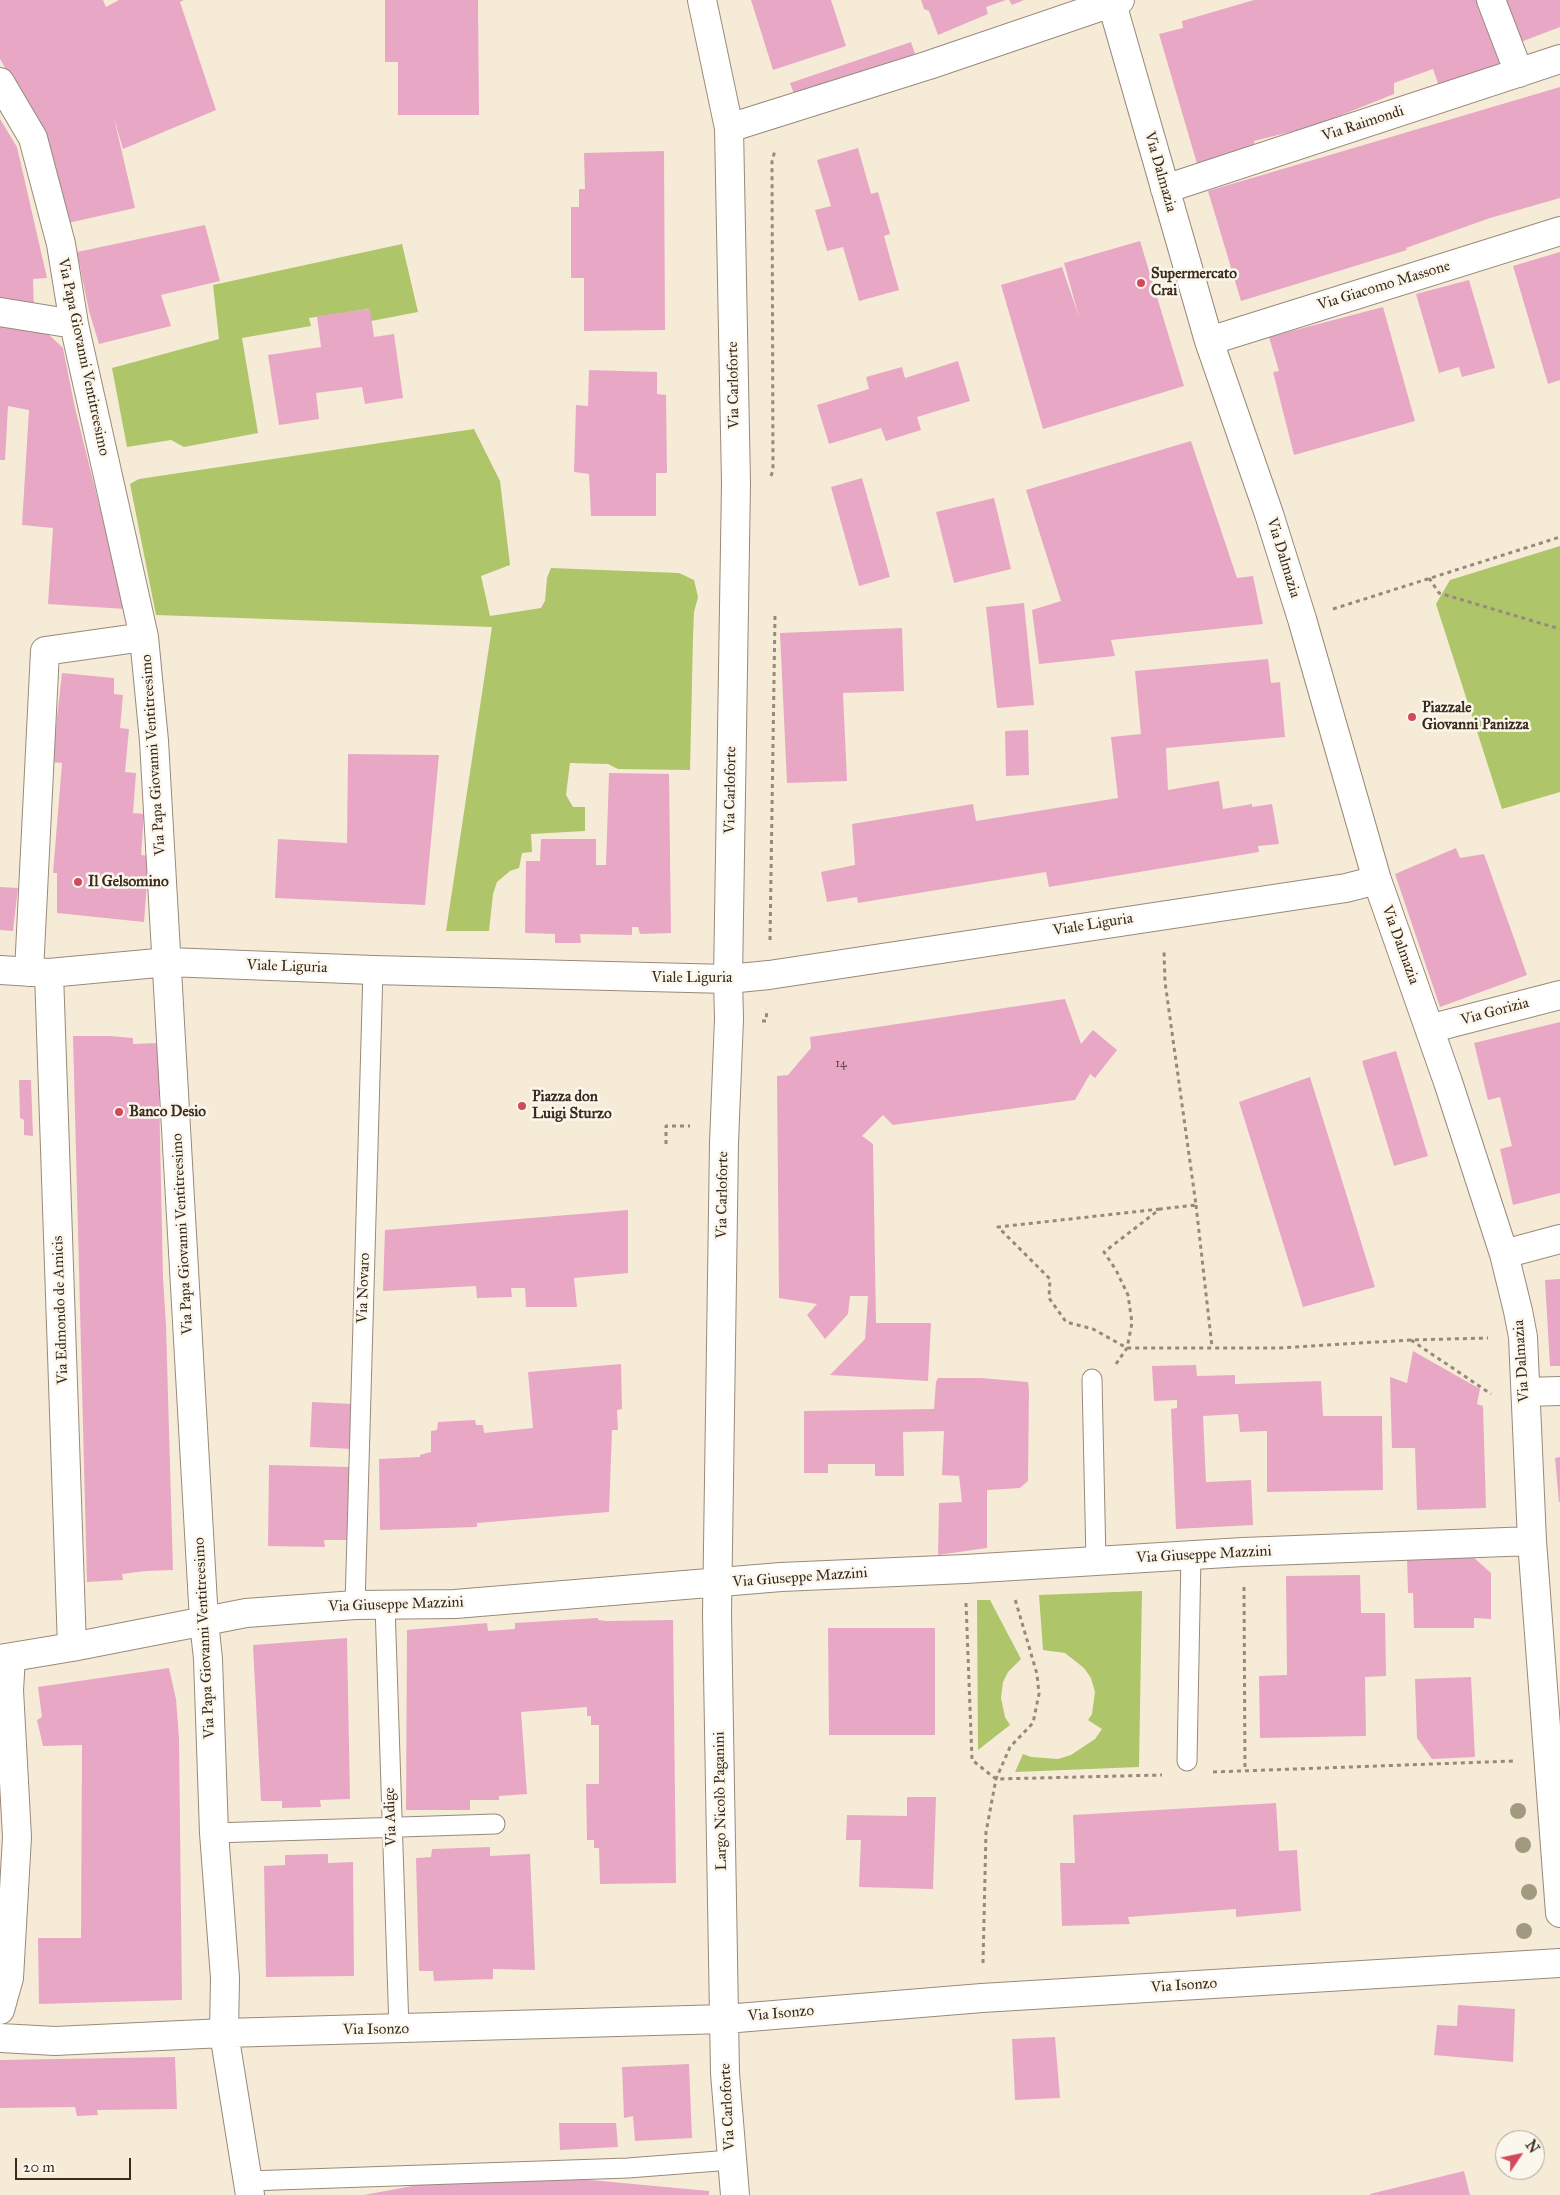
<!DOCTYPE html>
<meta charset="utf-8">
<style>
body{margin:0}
#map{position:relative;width:1560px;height:2195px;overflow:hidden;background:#f6ebd7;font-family:"IM FELL Great Primer",serif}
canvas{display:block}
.north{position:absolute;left:1495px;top:2130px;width:50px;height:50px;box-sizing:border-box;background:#fbf7ec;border:1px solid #aea59a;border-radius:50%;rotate:56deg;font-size:14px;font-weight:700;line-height:20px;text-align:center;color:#3b2a1e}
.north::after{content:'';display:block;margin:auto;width:18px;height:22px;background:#d1495b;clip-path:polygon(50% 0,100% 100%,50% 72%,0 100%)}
.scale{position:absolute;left:15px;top:2158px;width:116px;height:22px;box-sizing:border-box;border:2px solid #3b2a1e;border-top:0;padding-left:6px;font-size:15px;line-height:18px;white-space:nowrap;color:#3b2a1e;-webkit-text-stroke:4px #fbf7ec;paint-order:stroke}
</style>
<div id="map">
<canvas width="1560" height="2195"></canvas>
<div class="north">N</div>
<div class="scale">20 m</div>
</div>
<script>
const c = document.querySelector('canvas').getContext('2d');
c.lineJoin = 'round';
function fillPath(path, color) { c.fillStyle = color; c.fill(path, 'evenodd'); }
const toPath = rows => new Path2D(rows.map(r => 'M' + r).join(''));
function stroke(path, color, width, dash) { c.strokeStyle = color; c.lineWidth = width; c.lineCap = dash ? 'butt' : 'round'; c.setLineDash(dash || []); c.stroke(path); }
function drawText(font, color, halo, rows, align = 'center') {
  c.font = font + ' "IM FELL Great Primer",serif'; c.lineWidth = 5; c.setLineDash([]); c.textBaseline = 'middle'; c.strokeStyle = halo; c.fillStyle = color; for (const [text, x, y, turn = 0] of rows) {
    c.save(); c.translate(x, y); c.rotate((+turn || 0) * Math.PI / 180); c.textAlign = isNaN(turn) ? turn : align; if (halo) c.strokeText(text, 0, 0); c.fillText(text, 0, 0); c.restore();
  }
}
const green = toPath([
 [402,244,418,312,371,321,369,309,309,318,311,326,242,338,258,433,184,447,171,440,127,447,112,368,219,339,213,285],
 [474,429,500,481,510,565,481,576,490,616,541,608,545,601,547,578,551,568,679,573,694,580,698,597,694,612,693,637,690,770,618,769,608,764,570,763,566,795,573,807,585,807,585,831,531,834,532,852,522,853,519,868,510,871,497,882,493,894,489,931,446,931,492,627,156,615,130,484,139,479],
 [1560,546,1560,792,1502,809,1436,604,1450,580],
 [1142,1591,1139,1767,1015,1772,1023,1754,1031,1757,1058,1759,1071,1755,1095,1739,1102,1729,1088,1720,1092,1714,1095,1692,1091,1678,1084,1668,1065,1653,1043,1650,1039,1595],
 [977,1600,990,1600,1021,1659,1008,1672,1003,1682,1001,1698,1005,1717,1010,1725,978,1750]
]);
const building = toPath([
 [0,0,103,0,106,7,119,0,184,0,180,2,216,110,123,149,114,118,135,208,68,223,20,93,0,59],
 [385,0,478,0,479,115,398,115,398,62,385,62],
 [751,0,831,0,846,46,773,70],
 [921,0,1006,0,986,7,988,14,938,35,929,11,924,9],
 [1009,0,1024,0,1012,5],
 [1254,0,1481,0,1506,61,1440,89,1433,69,1394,83,1394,94,1314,126,1254,141,1255,147,1198,167,1159,34,1183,28,1182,21],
 [1502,0,1560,0,1560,27,1518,43],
 [911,42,915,54,794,94,790,83],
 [1560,87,1560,198,1490,218,1406,248,1407,250,1241,301,1208,191],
 [0,119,17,147,47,278,33,279,34,311,0,305],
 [858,148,871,194,878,192,890,234,884,236,899,290,859,301,843,247,827,251,815,210,831,206,817,160],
 [664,151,665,330,584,331,584,278,571,278,571,207,579,207,579,189,585,189,584,153],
 [205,225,220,281,161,295,171,326,99,344,89,311,77,252],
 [1140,241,1184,386,1043,429,1001,285,1062,267,1079,317,1064,263],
 [1560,252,1560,380,1548,384,1513,266],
 [1469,280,1495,368,1462,377,1459,367,1439,373,1416,294],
 [1383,307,1415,421,1294,455,1273,372,1279,371,1269,337],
 [370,309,374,337,394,334,403,398,365,404,362,387,316,393,319,419,279,425,268,355,321,347,317,316],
 [0,321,44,330,63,348,75,408,125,609,48,604,53,528,22,525,29,410,8,406,5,460,0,460],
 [958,361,970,401,917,417,921,430,886,441,881,428,829,444,817,405,869,389,866,377,902,367,905,378],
 [589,370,657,372,657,394,666,395,667,473,656,473,656,516,591,516,589,474,574,472,576,405,588,406],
 [1191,441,1237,578,1253,576,1263,624,1111,640,1115,656,1039,664,1032,610,1061,601,1026,490],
 [862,478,890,577,859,586,831,487],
 [994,498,1011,569,954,583,936,512],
 [1024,603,1034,705,997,708,986,607],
 [902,628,904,691,843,693,847,781,787,783,780,633],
 [1268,659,1271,683,1280,682,1285,737,1166,748,1168,790,1219,781,1223,809,1252,804,1252,807,1272,804,1279,844,1258,846,1259,852,1049,887,1046,872,858,903,857,897,827,902,821,872,855,865,852,824,973,804,976,821,1118,798,1111,737,1141,734,1135,671],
 [62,673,114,678,114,694,123,695,120,728,129,729,125,772,136,773,133,813,144,814,141,855,149,856,144,922,57,913,57,873,53,873,62,763,52,762],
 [1028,730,1029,775,1006,776,1005,731],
 [348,754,439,755,425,905,275,898,278,839,347,843],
 [609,773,669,774,671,933,640,934,638,927,632,927,632,935,580,934,581,943,555,943,555,934,525,933,526,861,540,861,541,839,596,839,596,865,606,865],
 [1456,848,1460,858,1484,854,1527,975,1440,1007,1395,874],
 [0,887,18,888,13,931,0,930],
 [1065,999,1081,1044,1093,1030,1117,1050,1095,1078,1090,1074,1075,1100,893,1125,883,1115,862,1136,873,1144,876,1323,931,1323,928,1381,830,1375,865,1339,868,1296,850,1296,848,1314,825,1339,807,1315,817,1304,779,1298,777,1076,788,1075,811,1048,810,1037],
 [1560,1022,1560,1193,1513,1205,1500,1149,1512,1146,1500,1097,1488,1100,1474,1043],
 [73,1036,109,1036,133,1038,133,1044,158,1043,163,1278,166,1325,173,1570,146,1571,122,1574,123,1580,87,1582],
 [1396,1051,1428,1156,1394,1166,1362,1061],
 [1310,1077,1375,1287,1303,1307,1239,1102],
 [19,1080,31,1080,33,1136,24,1135,24,1120,20,1118],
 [628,1210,628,1273,574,1278,577,1307,526,1307,525,1288,511,1288,512,1297,477,1298,476,1286,383,1291,385,1230],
 [1560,1279,1560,1366,1550,1366,1545,1280],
 [1413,1351,1480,1389,1477,1404,1483,1406,1486,1508,1417,1510,1415,1448,1392,1448,1390,1377,1407,1383],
 [621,1364,622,1409,617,1410,618,1430,612,1430,609,1512,477,1523,477,1527,380,1530,379,1459,420,1457,420,1455,431,1452,431,1431,437,1430,438,1422,475,1420,476,1425,483,1425,484,1433,533,1428,528,1372],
 [1196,1365,1197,1376,1235,1375,1235,1384,1321,1381,1323,1416,1382,1416,1383,1490,1267,1492,1267,1431,1240,1432,1238,1414,1203,1416,1206,1482,1251,1480,1253,1525,1176,1529,1171,1409,1177,1408,1177,1400,1154,1401,1152,1366],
 [938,1378,981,1378,1028,1382,1029,1390,1028,1481,1020,1488,987,1490,987,1548,938,1555,939,1503,962,1502,959,1476,942,1475,944,1431,903,1432,904,1476,875,1476,875,1464,828,1464,828,1473,804,1473,804,1411,934,1409,936,1382],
 [312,1402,353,1404,353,1449,310,1447],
 [1560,1457,1560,1502,1559,1502,1555,1458],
 [269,1465,350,1467,349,1540,324,1540,325,1547,268,1546],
 [1473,1557,1491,1573,1491,1619,1474,1618,1474,1628,1414,1628,1413,1593,1408,1593,1407,1558],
 [1360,1575,1361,1613,1385,1613,1386,1676,1365,1677,1366,1736,1260,1738,1259,1676,1287,1675,1286,1576],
 [598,1618,598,1620,607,1621,673,1620,676,1883,600,1884,599,1848,594,1848,594,1840,587,1840,586,1784,599,1784,599,1725,591,1725,591,1716,587,1716,587,1707,521,1712,527,1794,499,1796,499,1800,470,1800,470,1810,406,1810,407,1630,487,1623,488,1631,515,1629,515,1623],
 [828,1628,935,1628,935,1735,829,1735],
 [347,1638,350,1799,320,1800,321,1807,282,1808,282,1801,261,1801,253,1645],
 [169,1668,176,1699,179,1738,182,2000,39,2004,38,1938,81,1938,82,1745,43,1746,37,1720,42,1717,38,1687],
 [1471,1677,1475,1757,1432,1759,1417,1738,1415,1679],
 [907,1797,936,1797,933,1889,859,1887,861,1840,846,1840,847,1815,907,1816],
 [1276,1803,1279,1851,1297,1850,1301,1911,1236,1917,1236,1909,1128,1917,1130,1924,1062,1926,1060,1863,1075,1863,1073,1815],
 [490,1847,490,1856,530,1854,535,1970,493,1969,493,1979,434,1981,433,1971,419,1971,416,1858,431,1857,432,1849],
 [328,1854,328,1863,353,1862,354,1976,266,1977,264,1866,285,1865,285,1855],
 [1458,2005,1515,2009,1513,2062,1434,2055,1437,2025,1457,2026],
 [1055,2037,1060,2098,1015,2100,1012,2039],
 [175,2057,177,2109,97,2110,98,2115,77,2116,75,2107,0,2108,0,2060],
 [689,2064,692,2138,635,2141,633,2116,624,2118,622,2067],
 [559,2123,616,2123,618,2147,560,2150],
 [1464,2171,1470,2195,1370,2195,1370,2194],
 [558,2177,709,2191,709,2195,364,2195,423,2184]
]);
const path = toPath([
 [771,476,773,470,772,162,775,150],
 [1429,578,1439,593,1560,629],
 [1333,609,1560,537],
 [770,940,775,615],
 [762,1021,766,1021,767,1009],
 [666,1144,666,1126,690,1126],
 [1196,1205,1212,1347],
 [1160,1209,998,1227,1050,1279,1049,1298,1066,1322,1093,1329,1127,1348,1278,1348,1410,1340,1488,1338],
 [1411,1340,1491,1394],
 [1116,1364,1127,1348,1132,1323,1128,1295,1116,1270,1104,1252,1160,1209,1196,1205,1165,982,1164,951],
 [1244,1587,1245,1771],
 [966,1603,972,1760,996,1779,1162,1775],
 [1213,1772,1514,1761],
 [983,1963,986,1832,996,1779,1010,1747,1033,1723,1039,1694,1037,1674,1015,1599]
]);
const service = toPath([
 [1092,1379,1096,1561],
 [355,1605,373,970],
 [385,1605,399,2029],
 [1187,1761,1191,1555],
 [214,1833,495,1824],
 [248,2181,628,2168,731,2160]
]);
const minor = toPath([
 [702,0,729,128,736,483,728,979,729,1019,724,1143,717,1614,725,2073,735,2195],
 [1111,0,1209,341,1269,514,1302,619,1377,880,1448,1082,1504,1254,1518,1311,1523,1337,1532,1541,1560,1913],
 [1491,0,1519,73],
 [0,82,33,138,61,244,74,324,144,637,154,741,204,1621,208,1659,214,1833,225,1978,224,2033,250,2195],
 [729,128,929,65,1120,0],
 [1165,189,1560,59],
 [0,312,74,324],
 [1209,341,1560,231],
 [0,970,49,973,168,962,373,970,728,979,769,975,1346,888,1377,880],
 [29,972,45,651,144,637],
 [49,973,72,1647],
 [1431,1030,1444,1025,1560,995],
 [1504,1254,1560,1239],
 [1526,1392,1560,1391],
 [0,1659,72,1647,246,1613,355,1605,455,1604,781,1577,965,1569,1243,1552,1532,1541],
 [0,2010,9,1978,17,1837,9,1690,11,1658],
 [0,2038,55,2041,224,2033,725,2019,982,1998,1560,1963]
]);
const trees = [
 [1518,1811],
 [1523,1845],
 [1529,1892],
 [1524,1931]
];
const markers = [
 [1141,283,5,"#d1495b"],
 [1412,717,5,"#d1495b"],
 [78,882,5,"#d1495b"],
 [522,1106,5,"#d1495b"],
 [119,1112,5,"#d1495b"]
];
const numberNames = [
 ["14",841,1064]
];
const streetNames = [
 ["Via Raimondi",1363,124,-18],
 ["Via Dalmazia",1160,172,74],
 ["Via Giacomo Massone",1384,286,-17],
 ["Via Papa Giovanni Ventitreesimo",83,357,78],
 ["Via Carloforte",734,385,-91],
 ["Via Dalmazia",1283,558,73],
 ["Via Papa Giovanni Ventitreesimo",154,755,-94],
 ["Via Carloforte",731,790,-89],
 ["Viale Liguria",1093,925,-9],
 ["Via Dalmazia",1400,945,70],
 ["Viale Liguria",287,967,2],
 ["Viale Liguria",692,978],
 ["Via Gorizia",1495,1012,-15],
 ["Via Carloforte",723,1195,-89],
 ["Via Papa Giovanni Ventitreesimo",183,1234,-93],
 ["Via Novaro",364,1288,-88],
 ["Via Edmondo de Amicis",61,1310,-92],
 ["Via Dalmazia",1522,1361,-94],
 ["Via Giuseppe Mazzini",1204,1555,-3],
 ["Via Giuseppe Mazzini",800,1578,-4],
 ["Via Giuseppe Mazzini",396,1605,-2],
 ["Via Papa Giovanni Ventitreesimo",205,1638,-93],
 ["Largo Nicolò Paganini",721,1801,-91],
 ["Via Adige",391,1817,-92],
 ["Via Isonzo",1184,1986,-4],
 ["Via Isonzo",781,2014,-5],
 ["Via Isonzo",376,2030,-1],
 ["Via Carloforte",728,2107,-93]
];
const poiNames = [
 ["Supermercato",1151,274],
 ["Crai",1151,291],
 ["Piazzale",1422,708],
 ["Giovanni Panizza",1422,725],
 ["Il Gelsomino",88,882],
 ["Piazza don",532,1097],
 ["Luigi Sturzo",532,1114],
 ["Banco Desio",129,1112]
];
fillPath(green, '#aec56a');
fillPath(building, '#e8a8c5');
stroke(service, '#988a7a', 21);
stroke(minor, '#988a7a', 30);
stroke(path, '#988a7a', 3, [4, 4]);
stroke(service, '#fff', 19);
stroke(minor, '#fff', 28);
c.fillStyle = '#a29a7e';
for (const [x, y] of trees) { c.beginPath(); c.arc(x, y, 8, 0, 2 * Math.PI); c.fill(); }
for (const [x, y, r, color] of markers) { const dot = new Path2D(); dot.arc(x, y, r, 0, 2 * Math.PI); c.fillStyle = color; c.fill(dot); stroke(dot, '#fbf7ec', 2); }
drawText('12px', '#664a48', null, numberNames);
drawText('15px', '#3b2a1e', '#fbf7ec', streetNames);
drawText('bold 15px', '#3b2a1e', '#fbf7ec', poiNames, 'left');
</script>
